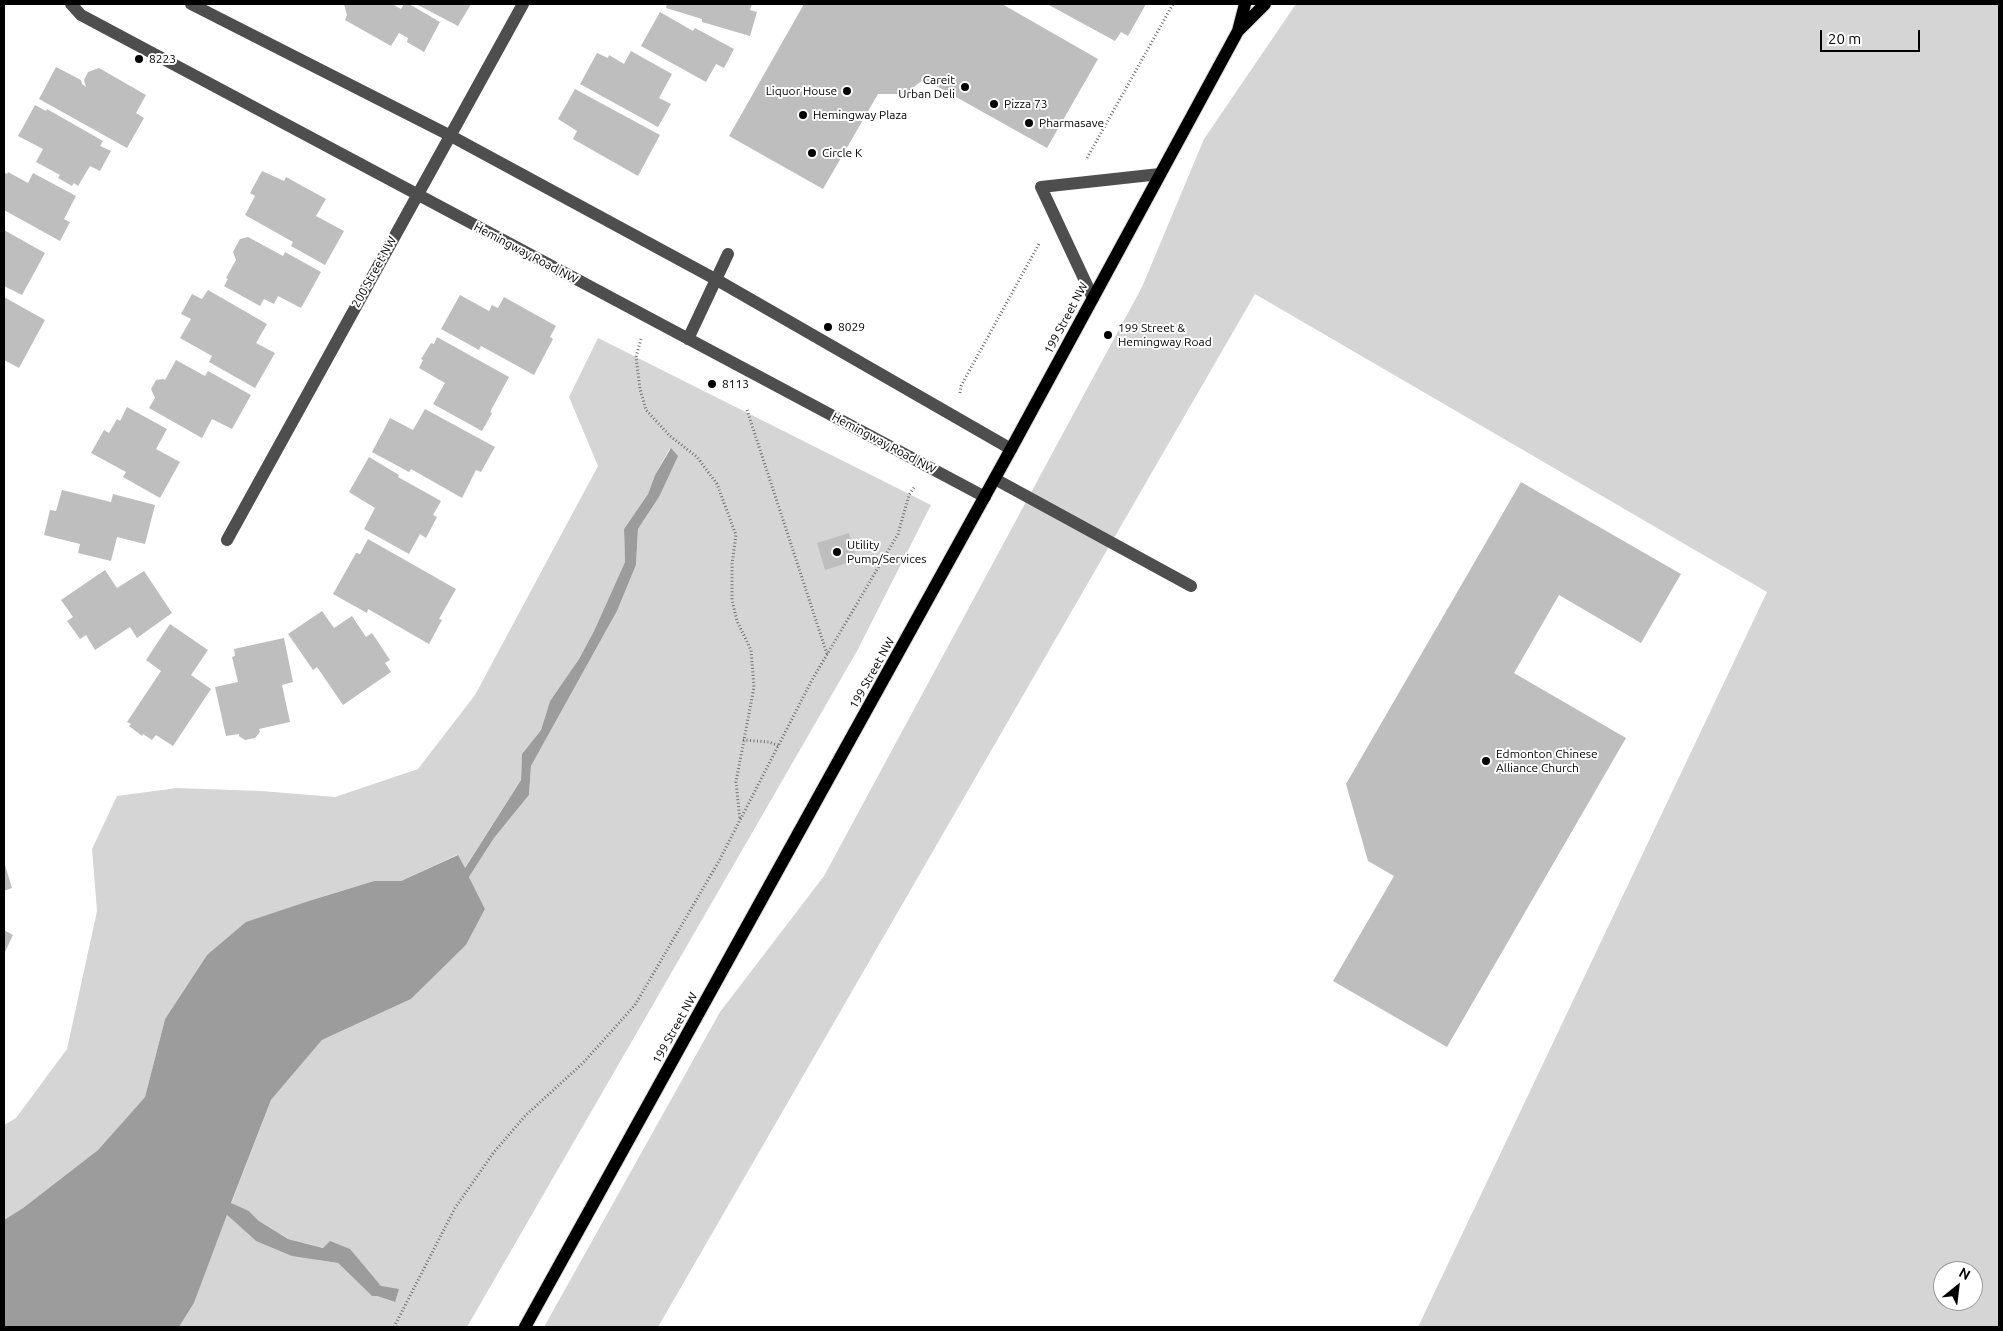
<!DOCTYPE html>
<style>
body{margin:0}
#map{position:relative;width:2003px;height:1331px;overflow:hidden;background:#fff;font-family:Ubuntu,sans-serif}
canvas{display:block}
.frame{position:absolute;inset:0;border:5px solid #000;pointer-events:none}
.north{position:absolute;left:1933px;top:1261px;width:50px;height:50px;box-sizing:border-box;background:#fff;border:1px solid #999;border-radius:50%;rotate:29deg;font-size:14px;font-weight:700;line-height:20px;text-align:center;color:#000}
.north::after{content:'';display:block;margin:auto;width:18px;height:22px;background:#000;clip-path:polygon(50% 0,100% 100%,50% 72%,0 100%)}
.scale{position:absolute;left:1820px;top:30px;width:100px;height:22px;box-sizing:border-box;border:2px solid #000;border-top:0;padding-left:6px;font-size:15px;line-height:18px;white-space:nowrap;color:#000;-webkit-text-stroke:4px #fff;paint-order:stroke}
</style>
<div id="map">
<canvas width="2003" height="1331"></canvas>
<div class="frame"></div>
<div class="north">N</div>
<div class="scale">20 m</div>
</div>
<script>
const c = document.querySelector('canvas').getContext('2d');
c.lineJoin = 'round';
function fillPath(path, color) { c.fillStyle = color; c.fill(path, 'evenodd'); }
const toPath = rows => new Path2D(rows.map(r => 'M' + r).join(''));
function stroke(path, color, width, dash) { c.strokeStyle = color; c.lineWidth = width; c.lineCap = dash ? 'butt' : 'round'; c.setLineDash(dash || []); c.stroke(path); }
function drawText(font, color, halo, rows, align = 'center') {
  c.font = font + ' Ubuntu,sans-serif'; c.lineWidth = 4; c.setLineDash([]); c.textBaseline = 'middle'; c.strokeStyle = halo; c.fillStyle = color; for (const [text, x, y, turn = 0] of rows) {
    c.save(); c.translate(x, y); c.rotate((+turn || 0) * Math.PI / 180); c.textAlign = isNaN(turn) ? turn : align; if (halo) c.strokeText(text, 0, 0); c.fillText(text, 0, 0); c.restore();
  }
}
const green = toPath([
 [1296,4,1999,4,1999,1327,1418,1327,1767,592,1255,294,658,1327,544,1327,720,1012,824,876,1142,287,1204,139],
 [1943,1271,1973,1271,1973,1301,1943,1301],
 [598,338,931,505,857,651,467,1327,179,1327,194,1303,227,1215,256,1241,318,1260,338,1263,372,1296,377,1296,395,1302,368,1272,324,1248,288,1239,259,1221,249,1211,231,1204,271,1100,322,1040,411,999,466,945,485,909,469,877,494,838,529,795,531,766,617,611,636,565,638,529,659,497,670,448,655,475,648,494,624,529,625,562,594,631,579,659,550,701,541,730,522,754,521,780,464,869,457,855,401,881,374,881,312,900,207,955,165,1019,145,1097,98,1150,23,1208,4,1220,4,1125,16,1118,67,1049,97,911,92,849,117,796,177,788,261,791,335,797,418,769,475,695,598,466,569,397]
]);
const water = toPath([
 [671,448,678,456,659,497,638,529,636,565,617,611,531,766,529,795,494,838,469,877,485,909,466,945,411,999,322,1040,271,1100,231,1203,249,1211,259,1221,288,1239,323,1248,330,1241,350,1249,381,1286,399,1289,395,1302,377,1296,372,1296,338,1263,292,1256,256,1241,227,1215,194,1303,179,1327,4,1327,4,1220,23,1208,98,1150,145,1097,165,1019,207,955,246,922,312,900,374,881,401,881,458,855,465,868,521,780,522,754,541,730,550,701,579,659,594,631,625,562,624,529,648,494,655,475]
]);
const building = toPath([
 [344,4,392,4,401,9,404,4,409,4,440,22,424,52,407,42,408,38,399,33,391,46,345,20,347,15],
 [416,4,471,4,458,26],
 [667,4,752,4,750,10,757,12,750,36,702,22,702,19,666,8],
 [804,4,1002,4,1098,59,1047,148,924,79,905,94,878,94,823,189,729,136],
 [1047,4,1146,4,1128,36,1121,32,1115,41],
 [660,12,693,31,695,28,734,49,724,68,716,64,706,82,641,46],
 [631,51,672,74,659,98,671,104,658,127,580,84,597,53,608,58,609,55,624,64],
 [56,67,81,80,82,84,86,87,84,80,88,72,99,68,146,95,136,113,144,118,127,148,39,99],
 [575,89,660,135,638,176,573,139,577,131,558,119],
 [35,105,46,111,47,109,103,141,100,146,111,151,100,171,90,166,78,186,74,183,72,186,58,178,60,175,36,162,43,149,18,136],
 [262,171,284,181,286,177,326,199,316,216,344,231,325,265,291,246,293,242,245,215,255,196,250,193],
 [4,172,7,174,8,172,28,183,33,173,76,196,64,219,70,222,60,241,4,210],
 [4,230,45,253,22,295,4,286],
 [248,237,283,256,285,252,321,272,301,308,278,296,274,304,264,299,260,306,224,286,228,279,226,278,236,260,233,252,240,239],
 [208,290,267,324,256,343,275,353,255,388,209,362,212,356,180,338,191,319,181,314,192,294,202,299],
 [460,295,489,311,492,305,498,308,504,297,556,326,550,337,553,339,534,375,481,346,479,350,441,329],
 [4,297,45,320,19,368,4,360],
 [437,337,509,377,490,412,492,413,482,431,433,404,445,383,419,368,423,360,421,359,431,343,434,344],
 [176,360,205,376,208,371,251,395,232,429,212,419,202,438,149,408,155,398,151,389,156,380,163,379,165,380],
 [127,407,167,429,156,449,180,462,160,498,123,477,126,472,91,453,104,430,109,433,117,419,120,421],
 [425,409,495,447,481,472,476,470,462,498,411,469,409,472,372,452,390,418,413,430],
 [369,457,399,475,398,477,441,501,433,515,437,517,426,538,420,534,409,554,364,529,375,508,349,492],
 [1521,482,1681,574,1641,643,1559,595,1514,673,1626,738,1447,1047,1333,981,1394,876,1368,861,1346,784],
 [62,490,111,502,113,494,155,505,145,544,117,537,111,561,78,553,80,544,44,535,50,510,56,511],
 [849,533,857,560,825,570,817,543],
 [368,539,456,589,439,619,442,620,429,644,368,609,367,613,333,594,356,553,360,554],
 [105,570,117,588,144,571,172,613,137,638,130,627,95,650,86,635,80,639,67,621,73,617,61,600],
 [322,611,334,628,352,616,366,637,372,633,390,660,385,663,391,672,343,705,317,667,313,670,288,634],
 [170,624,208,650,191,675,211,689,173,746,156,735,152,740,143,734,142,736,129,726,131,724,127,722,161,671,146,660],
 [284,638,293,682,282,685,290,722,259,729,260,732,255,738,245,740,239,736,239,734,226,736,215,687,238,682,232,657,235,656,234,649],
 [4,862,12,888,4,891],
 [4,930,13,935,4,954]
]);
const path = toPath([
 [1087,158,1173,4],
 [641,339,636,357,640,389,646,410,670,436,697,457,717,484,736,535,732,564,732,600,737,621,751,650,754,687,736,782,740,820],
 [960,393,961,386,1040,242],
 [747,410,827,654],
 [743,740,769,742,779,746],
 [394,1327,455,1208,494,1152,526,1115,583,1063,635,1005,719,861,812,680,898,534,909,495,915,486]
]);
const minor = toPath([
 [71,4,81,15,985,497],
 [191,4,451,136,717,280,1011,449],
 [1093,298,1041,187,1160,174],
 [688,339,728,254],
 [995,479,1191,586],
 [227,540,523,4]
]);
const major = toPath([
 [1238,31,1265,4],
 [525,1327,1011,449,1238,31,1245,4]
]);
const markers = [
 [139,59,5,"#000"],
 [965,87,5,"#000"],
 [847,91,5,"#000"],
 [994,104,5,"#000"],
 [803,115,5,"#000"],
 [1029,123,5,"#000"],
 [812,153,5,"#000"],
 [828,327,5,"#000"],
 [1108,335,5,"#000"],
 [712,384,5,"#000"],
 [837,552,5,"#000"],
 [1486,761,5,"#000"]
];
const poiNames = [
 ["8223",149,59],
 ["Careit",955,80,"right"],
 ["Urban Deli",955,94,"right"],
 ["Liquor House",837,91,"right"],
 ["Pizza 73",1004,104],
 ["Hemingway Plaza",813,115],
 ["Pharmasave",1039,123],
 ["Circle K",822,153],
 ["8029",838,327],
 ["199 Street &",1118,328],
 ["Hemingway Road",1118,342],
 ["8113",722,384],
 ["Utility",847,545],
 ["Pump/Services",847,559],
 ["Edmonton Chinese",1496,754],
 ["Alliance Church",1496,768]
];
const streetNames = [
 ["Hemingway Road NW",526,253,28],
 ["200 Street NW",374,272,-61],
 ["199 Street NW",1066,318,-62],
 ["Hemingway Road NW",884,443,28],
 ["199 Street NW",872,673,-61],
 ["199 Street NW",675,1028,-61]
];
fillPath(green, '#d5d5d5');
fillPath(water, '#9c9c9c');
fillPath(building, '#bebebe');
stroke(major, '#dbdbdb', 14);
stroke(path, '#707070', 3, [1, 2.5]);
stroke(minor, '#4e4e4e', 12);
stroke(major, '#000', 12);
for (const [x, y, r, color] of markers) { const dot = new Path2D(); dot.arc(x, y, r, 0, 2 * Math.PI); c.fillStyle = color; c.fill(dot); stroke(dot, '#fff', 2); }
drawText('12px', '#000', '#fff', poiNames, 'left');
drawText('12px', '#000', '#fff', streetNames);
</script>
